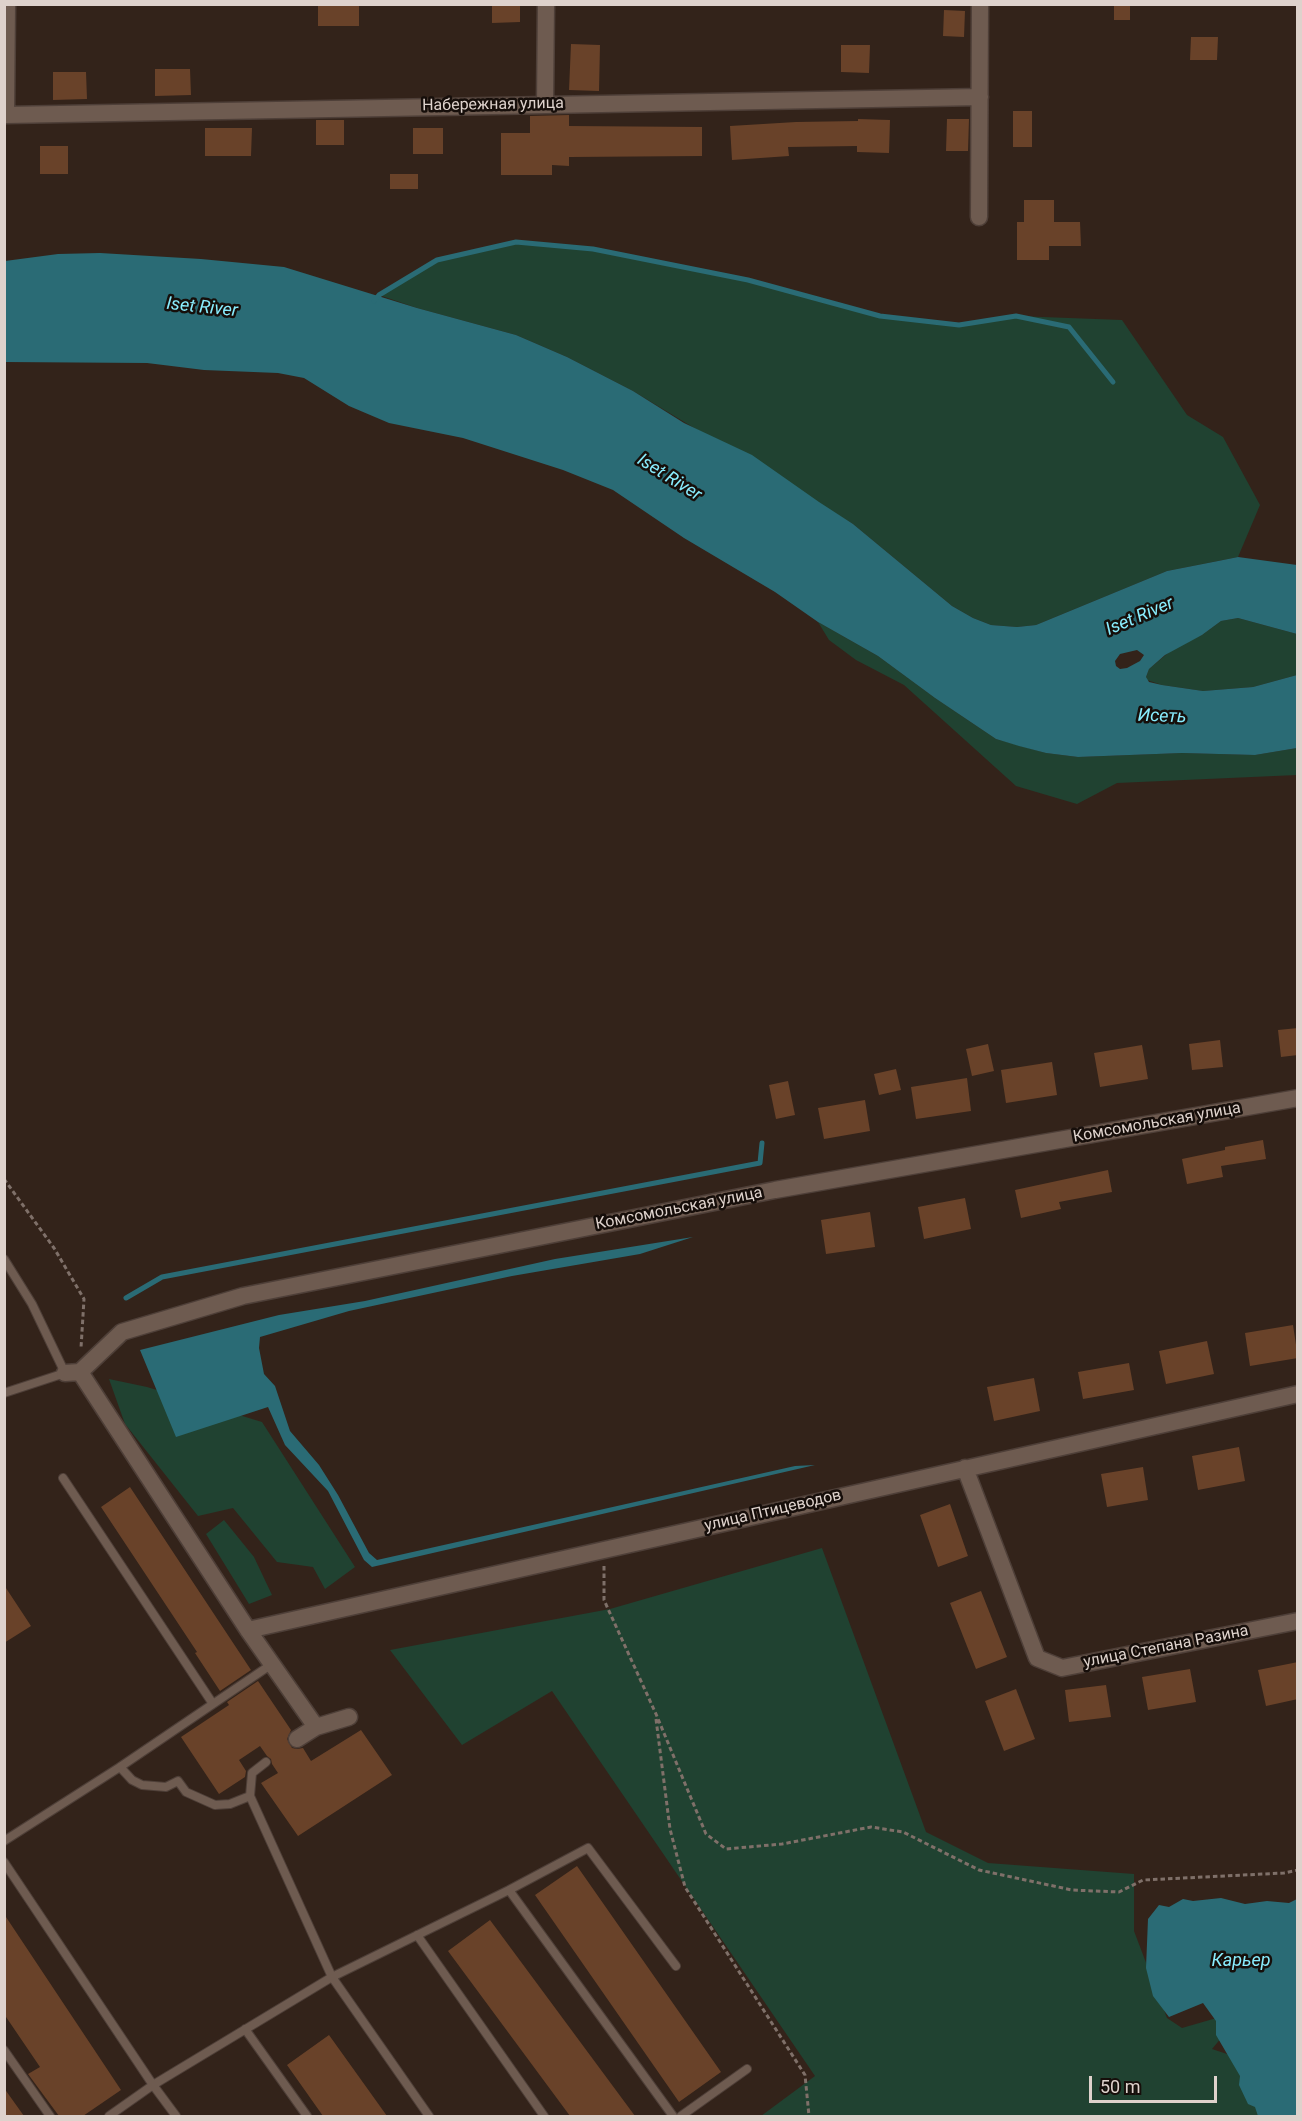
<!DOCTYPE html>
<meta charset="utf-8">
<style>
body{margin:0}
#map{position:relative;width:1302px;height:2121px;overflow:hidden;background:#33231a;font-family:Roboto,sans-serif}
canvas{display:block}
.frame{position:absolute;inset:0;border:6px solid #ded2cc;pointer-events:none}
.scale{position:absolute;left:1089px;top:2076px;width:128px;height:27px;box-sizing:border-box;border:3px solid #ded2cc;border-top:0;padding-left:8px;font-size:18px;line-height:21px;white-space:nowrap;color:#ded2cc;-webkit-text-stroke:4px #160e0a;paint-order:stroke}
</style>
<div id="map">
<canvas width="1302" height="2121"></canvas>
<div class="frame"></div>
<div class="scale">50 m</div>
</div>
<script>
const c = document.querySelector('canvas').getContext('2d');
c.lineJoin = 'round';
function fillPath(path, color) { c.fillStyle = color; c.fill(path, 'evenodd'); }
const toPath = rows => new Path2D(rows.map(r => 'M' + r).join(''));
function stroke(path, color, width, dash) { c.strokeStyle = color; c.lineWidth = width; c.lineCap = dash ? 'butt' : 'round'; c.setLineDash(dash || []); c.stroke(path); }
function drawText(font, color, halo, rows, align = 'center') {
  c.font = font + ' Roboto,sans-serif'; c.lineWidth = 5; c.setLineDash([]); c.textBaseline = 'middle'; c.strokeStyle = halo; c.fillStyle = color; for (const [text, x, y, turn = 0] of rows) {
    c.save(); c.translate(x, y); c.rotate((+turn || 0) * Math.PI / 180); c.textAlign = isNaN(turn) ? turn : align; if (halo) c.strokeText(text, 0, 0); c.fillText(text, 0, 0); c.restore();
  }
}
const green = toPath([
 [516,242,593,249,748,280,880,316,959,325,1016,316,1122,320,1187,415,1223,437,1260,505,1238,557,1167,571,1036,625,1017,627,991,625,973,618,952,606,853,524,633,391,567,357,516,335,417,308,379,295,437,260],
 [1238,618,1297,634,1297,675,1253,687,1203,691,1162,685,1147,680,1146,677,1149,669,1174,648,1202,635,1221,621],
 [818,622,878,656,935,698,996,739,1046,753,1078,757,1182,753,1255,755,1297,748,1297,775,1117,783,1077,804,1016,786,904,685,856,660,829,640],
 [109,1379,147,1387,262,1422,355,1567,325,1589,313,1567,277,1562,233,1508,198,1516,125,1424],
 [224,1520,254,1557,272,1595,249,1604,206,1534],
 [822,1548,926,1832,988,1863,1134,1874,1134,1931,1167,2018,1182,2028,1220,2017,1222,2037,1212,2049,1230,2055,1270,2116,761,2116,815,2076,552,1691,462,1745,390,1650,610,1609]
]);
const water = toPath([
 [100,253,201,259,284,267,417,308,516,335,567,357,633,391,684,423,752,455,819,502,853,524,952,606,973,618,991,625,1017,627,1036,625,1167,571,1218,561,1238,557,1297,565,1297,634,1238,618,1221,621,1202,635,1165,655,1149,669,1146,677,1149,682,1162,685,1203,691,1253,687,1297,675,1297,748,1255,755,1182,753,1078,757,1046,753,1019,746,996,739,935,698,878,656,818,622,775,592,684,538,613,490,563,470,463,438,389,423,349,406,304,378,278,373,204,370,147,363,5,362,5,261,58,254],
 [1137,650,1144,655,1140,661,1127,668,1120,669,1116,666,1115,661,1120,654],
 [693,1237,640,1254,512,1276,349,1311,260,1337,259,1348,264,1374,275,1386,290,1431,319,1465,338,1495,369,1553,377,1560,795,1466,815,1465,372,1567,364,1560,328,1491,285,1445,268,1407,176,1437,140,1350,279,1315,365,1301,555,1259],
 [1221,1898,1245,1904,1267,1901,1289,1903,1297,1899,1297,2116,1258,2116,1255,2107,1248,2104,1239,2085,1240,2076,1216,2035,1216,2021,1203,2003,1169,2017,1153,1996,1146,1968,1148,1919,1159,1905,1169,1907,1183,1899,1193,1901]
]);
const stream = toPath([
 [374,301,379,295,437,260,516,242,593,249,748,280,880,316,959,325,1016,316,1069,327,1113,382],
 [126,1298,162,1277,760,1163,762,1143]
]);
const building = toPath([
 [318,4,359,4,359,26,318,26],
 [492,4,520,4,520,22,492,23],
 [1114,4,1130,4,1130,20,1114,20],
 [944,10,965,11,964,37,943,36],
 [1191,37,1218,37,1217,60,1190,60],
 [571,44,600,45,599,91,569,90],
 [841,45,870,45,869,73,841,72],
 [155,69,190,69,191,95,155,96],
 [53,72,86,72,87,99,53,100],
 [1013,111,1032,111,1032,147,1013,147],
 [569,115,569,126,702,127,702,156,569,157,569,166,552,165,552,175,501,175,501,133,530,133,530,116],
 [858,119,890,120,889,153,857,152,857,146,788,147,789,156,732,160,730,126,796,122,858,121],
 [947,119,969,119,968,151,946,151],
 [316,120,344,120,344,145,316,145],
 [205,128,252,128,251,156,205,156],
 [413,128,443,128,443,154,413,154],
 [40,146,68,146,68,174,40,174],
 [390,174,418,174,418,189,390,189],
 [1024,200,1054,200,1054,222,1080,222,1081,246,1049,246,1049,260,1017,260,1017,222,1024,222],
 [1298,1028,1298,1055,1281,1057,1278,1030],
 [1220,1040,1223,1067,1192,1070,1189,1044],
 [988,1044,994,1071,972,1076,966,1049],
 [1142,1045,1148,1079,1100,1087,1094,1053],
 [1052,1062,1057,1095,1006,1103,1001,1070],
 [896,1069,901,1090,879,1095,874,1074],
 [967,1078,971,1111,916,1119,911,1087],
 [788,1081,795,1115,776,1119,769,1085],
 [865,1100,870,1131,824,1139,818,1108],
 [1263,1140,1266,1159,1221,1166,1223,1177,1187,1184,1182,1159,1225,1150,1225,1147],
 [1108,1170,1112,1192,1059,1202,1061,1209,1021,1218,1015,1190],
 [965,1198,971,1229,924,1239,918,1207],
 [870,1212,875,1247,826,1254,821,1220],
 [1293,1325,1298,1358,1250,1366,1245,1333],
 [1207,1341,1214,1374,1166,1384,1159,1351],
 [1129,1363,1134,1390,1083,1399,1078,1372],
 [1034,1378,1040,1411,994,1421,987,1387],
 [1239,1447,1245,1481,1198,1490,1192,1456],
 [1143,1467,1148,1500,1107,1507,1101,1474],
 [130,1487,251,1670,220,1691,195,1653,197,1652,101,1507],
 [950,1504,968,1556,938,1567,920,1515],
 [4,1585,31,1626,4,1643],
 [981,1591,1007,1657,976,1669,950,1603],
 [1298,1662,1298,1699,1266,1706,1258,1670],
 [1190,1669,1196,1702,1148,1710,1142,1677],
 [258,1681,291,1730,287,1739,292,1748,297,1749,303,1748,311,1761,361,1730,392,1775,298,1836,261,1783,278,1773,272,1764,271,1759,267,1756,260,1746,239,1760,246,1771,245,1777,219,1794,181,1737,229,1705,227,1702],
 [1106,1685,1111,1717,1069,1722,1065,1690],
 [1016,1689,1035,1739,1004,1751,985,1701],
 [577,1866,721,2072,679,2102,535,1895],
 [4,1914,121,2090,83,2116,59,2116,28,2074,40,2067,4,2014],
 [490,1920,635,2116,570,2116,448,1951],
 [329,2035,387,2116,323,2116,287,2065],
 [4,2088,24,2116,4,2116]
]);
const path = toPath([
 [4,1179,54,1248,84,1299,81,1348],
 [604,1566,604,1600,656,1714,706,1834,726,1849,782,1844,871,1827,903,1832,979,1870,1072,1890,1119,1892,1143,1880,1284,1873,1298,1870],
 [656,1719,670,1829,685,1887,805,2075,809,2116]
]);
const lane = toPath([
 [4,1259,32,1304,65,1373,4,1393],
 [63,1478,213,1704],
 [120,1767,132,1780,142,1785,166,1787,178,1781,186,1792,215,1805,230,1804,250,1796,332,1977,509,1890,588,1848,676,1966],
 [250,1796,252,1773,266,1762],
 [4,1841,120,1767,272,1664],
 [4,1862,153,2085,109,2116],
 [509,1890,673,2116],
 [417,1935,544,2116],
 [245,2029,307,2116],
 [4,2050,50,2116],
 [176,2116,153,2085,332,1977,429,2116],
 [681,2116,747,2069]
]);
const street = toPath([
 [7,4,6,115,980,97],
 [545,104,546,4],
 [979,217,980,4],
 [80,1372,122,1332,243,1296,775,1190,1298,1098],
 [65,1373,80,1372,248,1630,316,1727,297,1739],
 [965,1468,1037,1658,1062,1668,1298,1621],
 [248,1630,1298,1394],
 [316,1727,349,1717]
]);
const streetNames = [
 ["Набережная улица",493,105,-1],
 ["Комсомольская улица",1157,1123,-10],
 ["Комсомольская улица",679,1209,-11],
 ["улица Птицеводов",773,1511,-13],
 ["улица Степана Разина",1166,1647,-11]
];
const waterNames = [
 ["Iset River",202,308,6],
 ["Iset River",669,478,32],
 ["Iset River",1140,617,-23],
 ["Исеть",1162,717,2],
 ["Карьер",1241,1961]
];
fillPath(green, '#204231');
fillPath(water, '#2a6b75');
stroke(stream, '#2a6b75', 5);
fillPath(building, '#694229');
stroke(lane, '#4e3f38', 10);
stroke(street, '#4e3f38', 19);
stroke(path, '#7f7069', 3, [4.5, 3]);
stroke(lane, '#6e5b50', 8);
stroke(street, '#6e5b50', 16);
drawText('16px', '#ded2cc', '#160e0a', streetNames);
drawText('italic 18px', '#89edfe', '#160e0a', waterNames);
</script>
